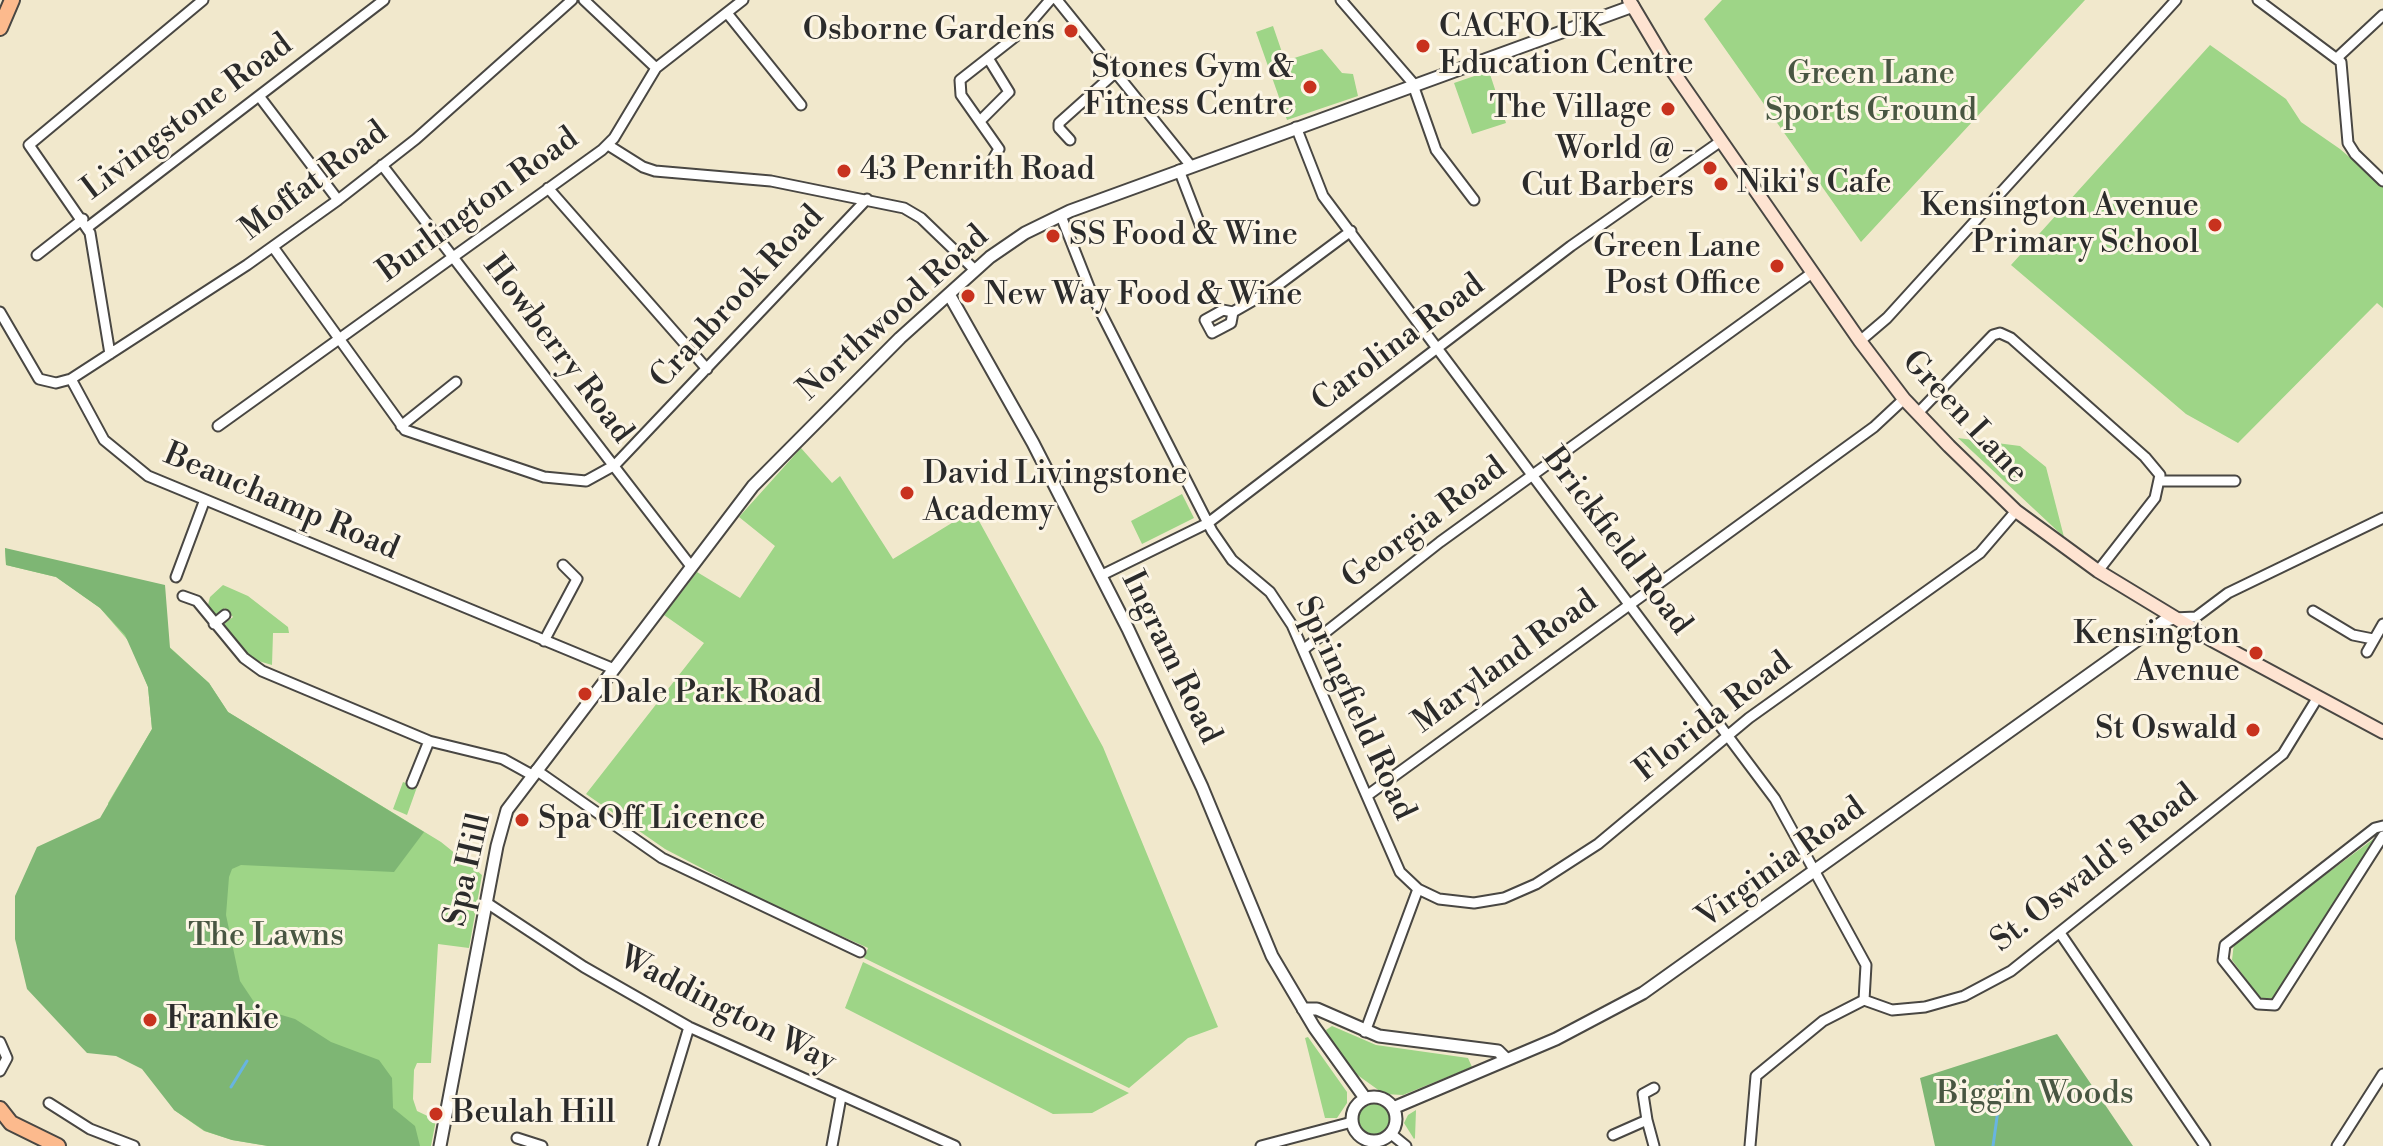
<!DOCTYPE html>
<style>
body{margin:0}
canvas{display:block;background:#f1e8cc}
</style>
<canvas width="2383" height="1146"></canvas>
<script>
const c = document.querySelector('canvas').getContext('2d');
c.lineJoin = 'round';
function fillPath(path, color) { c.fillStyle = color; c.fill(path, 'evenodd'); }
const toPath = rows => new Path2D(rows.map(r => 'M' + r).join(''));
function stroke(path, color, width, dash) { c.strokeStyle = color; c.lineWidth = width; c.lineCap = dash ? 'butt' : 'round'; c.setLineDash(dash || []); c.stroke(path); }
function drawText(font, color, halo, rows, align = 'center') {
  c.font = font + ' "Libre Bodoni",serif'; c.lineWidth = 6; c.setLineDash([]); c.textBaseline = 'middle'; c.strokeStyle = halo; c.fillStyle = color; for (const [text, x, y, turn = 0] of rows) {
    c.save(); c.translate(x, y); c.rotate((+turn || 0) * Math.PI / 180); c.textAlign = isNaN(turn) ? turn : align; if (halo) c.strokeText(text, 0, 0); c.fillText(text, 0, 0); c.restore();
  }
}
const green = toPath([
 [1722,0,2085,0,1861,242,1704,19],
 [1273,26,1285,61,1322,49,1342,73,1353,74,1358,96,1287,120,1256,32],
 [2210,45,2286,99,2301,122,2340,149,2383,186,2383,308,2377,303,2238,443,2186,414,2011,265],
 [1489,71,1506,123,1472,134,1454,83],
 [1958,438,2020,446,2046,467,2064,537],
 [801,448,832,483,840,476,893,559,973,510,1103,747,1218,1027,1188,1038,1129,1088,864,958,868,948,774,906,665,849,586,794,704,643,664,615,697,572,740,598,775,546,739,517],
 [1182,494,1194,518,1142,544,1131,521],
 [5,548,152,631,209,683,228,712,441,842,482,875,469,948,438,944,431,1063,417,1063,414,1070,413,1099,417,1111,436,1120,431,1146,268,1146,232,1140,204,1131,174,1110,108,803,152,729,148,687,131,644,100,608,56,577,6,565],
 [223,585,248,596,288,627,289,633,273,633,272,665,255,660,233,641,224,624,233,617,225,608,216,615,208,605,210,597],
 [403,782,417,787,407,815,393,809],
 [2380,834,2275,998,2260,998,2232,960,2234,943],
 [863,962,1129,1093,1092,1113,1053,1114,845,1008],
 [1332,1026,1376,1045,1468,1058,1472,1067,1403,1095,1384,1094,1356,1074,1327,1034,1326,1030],
 [1308,1037,1347,1092,1347,1103,1337,1118,1325,1118,1305,1038],
 '1356 1118a17 17 0 1 1 34 0a17 17 0 1 1-34 0Z',
 [1416,1110,1415,1138,1414,1139,1404,1123,1408,1115]
]);
const forest = toPath([
 [5,548,165,585,170,648,209,683,228,712,424,832,394,872,241,865,232,869,229,877,226,915,240,981,258,1008,295,1019,331,1042,379,1060,392,1078,393,1108,415,1126,420,1146,268,1146,232,1140,205,1131,174,1110,142,1069,116,1056,87,1053,27,989,15,939,15,896,37,847,100,818,152,729,148,687,125,635,100,608,56,577,6,565],
 [2057,1034,2133,1146,1935,1146,1920,1078]
]);
const stream = toPath([
 [231,1087,247,1061],
 [1993,1146,1999,1103,1995,1086]
]);
const minor = toPath([
 [584,0,656,68],
 [1057,0,1191,166],
 [1341,0,1412,82,1436,150,1474,200],
 [2258,0,2341,62,2348,143,2355,154,2383,181],
 [727,13,801,105],
 [2338,57,2383,15],
 [259,96,338,200],
 [981,120,1009,92,988,58],
 [1296,127,1323,196,1775,799,1866,965,1864,1000],
 [1070,140,1059,128,1059,123,1116,72],
 [608,145,643,167,655,171,771,181,904,208,921,218,975,270],
 [990,164,999,149,961,95,960,80,1025,29,1050,0],
 [382,165,690,565],
 [1179,170,1201,227],
 [548,188,707,369],
 [1061,216,1093,297,1212,531,1232,560,1270,592,1292,625,1400,872,1418,889,1439,899,1474,903,1504,898,1536,884,1598,844,1749,718,1980,553,2016,511],
 [88,227,384,0],
 [273,247,405,430,544,477,586,481,615,465,867,199],
 [37,255,83,219],
 [0,312,39,379,56,383,71,379,247,265,338,200,416,139,572,0],
 [1233,312,1231,323,1212,333,1205,320,1223,310,1233,312,1273,289,1351,231],
 [1860,341,1887,318,2176,0],
 [110,354,90,233,29,145,203,0],
 [71,379,104,440,148,476,614,669],
 [1917,414,1993,335,2000,333,2011,338,2145,457,2160,475,2155,498,2098,571],
 [218,426,602,150,614,138,656,68,743,0],
 [401,426,456,382],
 [2161,481,2235,481],
 [1102,575,1208,523,1571,246,1721,141],
 [176,577,204,502],
 [183,596,197,601,244,658,262,671,429,741,503,759,532,775],
 [2313,611,2353,635,2373,639],
 [2174,618,2196,617,2228,593,2383,518],
 [214,624,225,615],
 [544,641,577,579,563,565],
 [1303,650,1440,542,1812,273],
 [2367,652,2383,624],
 [536,770,662,858,860,952],
 [412,783,429,741],
 [1368,795,1874,427,1904,399],
 [2383,826,2375,828,2225,945,2223,960,2258,1004,2275,1005,2383,836],
 [487,903,584,967,689,1027,955,1146],
 [2060,933,2205,1146],
 [1864,1000,1892,1010,1925,1007,1964,996,2011,971,2283,754,2318,697],
 [1365,1032,1418,889],
 [0,1042,7,1058,0,1071],
 [49,1103,90,1129,134,1146],
 [1647,1120,1643,1094,1654,1088],
 [1390,1133,1406,1146],
 [1613,1135,1647,1120,1654,1146],
 [517,1138,542,1146],
 [653,1146,689,1027],
 [832,1146,841,1097],
 [1261,1146,1352,1122],
 [1750,1146,1756,1076,1823,1021,1864,1000],
 [2337,1146,2383,1074]
]);
const tertiary = toPath([
 [950,296,1033,443,1128,629,1202,787,1272,956,1314,1027,1365,1098],
 [1303,1009,1317,1009,1379,1036,1498,1051,1506,1059],
 '1352 1119a22 22 0 1 1 44 0a22 22 0 1 1-44 0Z',
 [1393,1108,1556,1039,1643,993,2164,621,2174,618],
 [440,1146,497,846,507,810,753,486,900,338,990,257,1025,233,1070,211,1633,6]
]);
const secondary = toPath([
 [1629,0,1663,57,1860,341,1904,399,1949,446,2016,511,2098,571,2210,639,2383,732]
]);
const primary = toPath([
 [0,28,12,0],
 [0,1109,11,1123,58,1146]
]);
const markers = [
 [1071,31,8,"#c8321e"],
 [1423,46,8,"#c8321e"],
 [1310,87,8,"#c8321e"],
 [1668,109,8,"#c8321e"],
 [1710,168,8,"#c8321e"],
 [844,171,8,"#c8321e"],
 [1721,184,8,"#c8321e"],
 [2215,225,8,"#c8321e"],
 [1053,236,8,"#c8321e"],
 [1777,266,8,"#c8321e"],
 [968,296,8,"#c8321e"],
 [907,493,8,"#c8321e"],
 [2256,653,8,"#c8321e"],
 [585,694,8,"#c8321e"],
 [2253,730,8,"#c8321e"],
 [522,820,8,"#c8321e"],
 [150,1020,8,"#c8321e"],
 [436,1114,8,"#c8321e"]
];
const poiNames = [
 ["CACFO UK",1439,28],
 ["Education Centre",1439,65],
 ["Osborne Gardens",1055,31,"right"],
 ["Stones Gym &",1294,69,"right"],
 ["Fitness Centre",1294,106,"right"],
 ["The Village",1652,109,"right"],
 ["World @ -",1694,150,"right"],
 ["Cut Barbers",1694,187,"right"],
 ["43 Penrith Road",860,171],
 ["Niki's Cafe",1737,184],
 ["Kensington Avenue",2199,207,"right"],
 ["Primary School",2199,244,"right"],
 ["SS Food & Wine",1069,236],
 ["Green Lane",1761,248,"right"],
 ["Post Office",1761,285,"right"],
 ["New Way Food & Wine",984,296],
 ["David Livingstone",923,475],
 ["Academy",923,512],
 ["Kensington",2240,635,"right"],
 ["Avenue",2240,672,"right"],
 ["Dale Park Road",601,694],
 ["St Oswald",2237,730,"right"],
 ["Spa Off Licence",538,820],
 ["Frankie",166,1020],
 ["Beulah Hill",452,1114]
];
const parkNames = [
 ["Green Lane",1871,75],
 ["Sports Ground",1871,112],
 ["The Lawns",266,937],
 ["Biggin Woods",2035,1095]
];
const streetNames = [
 ["Livingstone Road",188,118,-37],
 ["Moffat Road",315,182,-37],
 ["Burlington Road",479,206,-36],
 ["Cranbrook Road",738,298,-47],
 ["Northwood Road",894,314,-42],
 ["Carolina Road",1399,344,-37],
 ["Howberry Road",557,350,53],
 ["Green Lane",1964,418,47],
 ["Beauchamp Road",281,503,23],
 ["Georgia Road",1425,524,-37],
 ["Brickfield Road",1616,542,53],
 ["Ingram Road",1170,658,64],
 ["Maryland Road",1506,663,-36],
 ["Springfield Road",1354,709,65],
 ["Florida Road",1714,718,-38],
 ["Virginia Road",1782,864,-36],
 ["St. Oswald's Road",2095,869,-38],
 ["Spa Hill",469,870,-77],
 ["Waddington Way",727,1011,27]
];
fillPath(green, '#9ed587');
fillPath(forest, '#7eb674');
stroke(stream, '#68b4e1', 3);
stroke(minor, '#494743', 13);
stroke(tertiary, '#494743', 15);
stroke(secondary, '#494743', 16);
stroke(primary, '#494743', 18);
stroke(minor, '#fff', 9);
stroke(tertiary, '#fff', 11);
stroke(secondary, '#fee3d1', 12);
stroke(primary, '#fcba8d', 14);
for (const [x, y, r, color] of markers) { const dot = new Path2D(); dot.arc(x, y, r, 0, 2 * Math.PI); c.fillStyle = color; c.fill(dot); stroke(dot, '#fcf5e5', 3); }
drawText('32px', '#2b2b2b', '#fcf5e5', poiNames, 'left');
drawText('32px', '#485642', '#fcf5e5', parkNames);
drawText('32px', '#2b2b2b', '#fcf5e5', streetNames);
</script>
